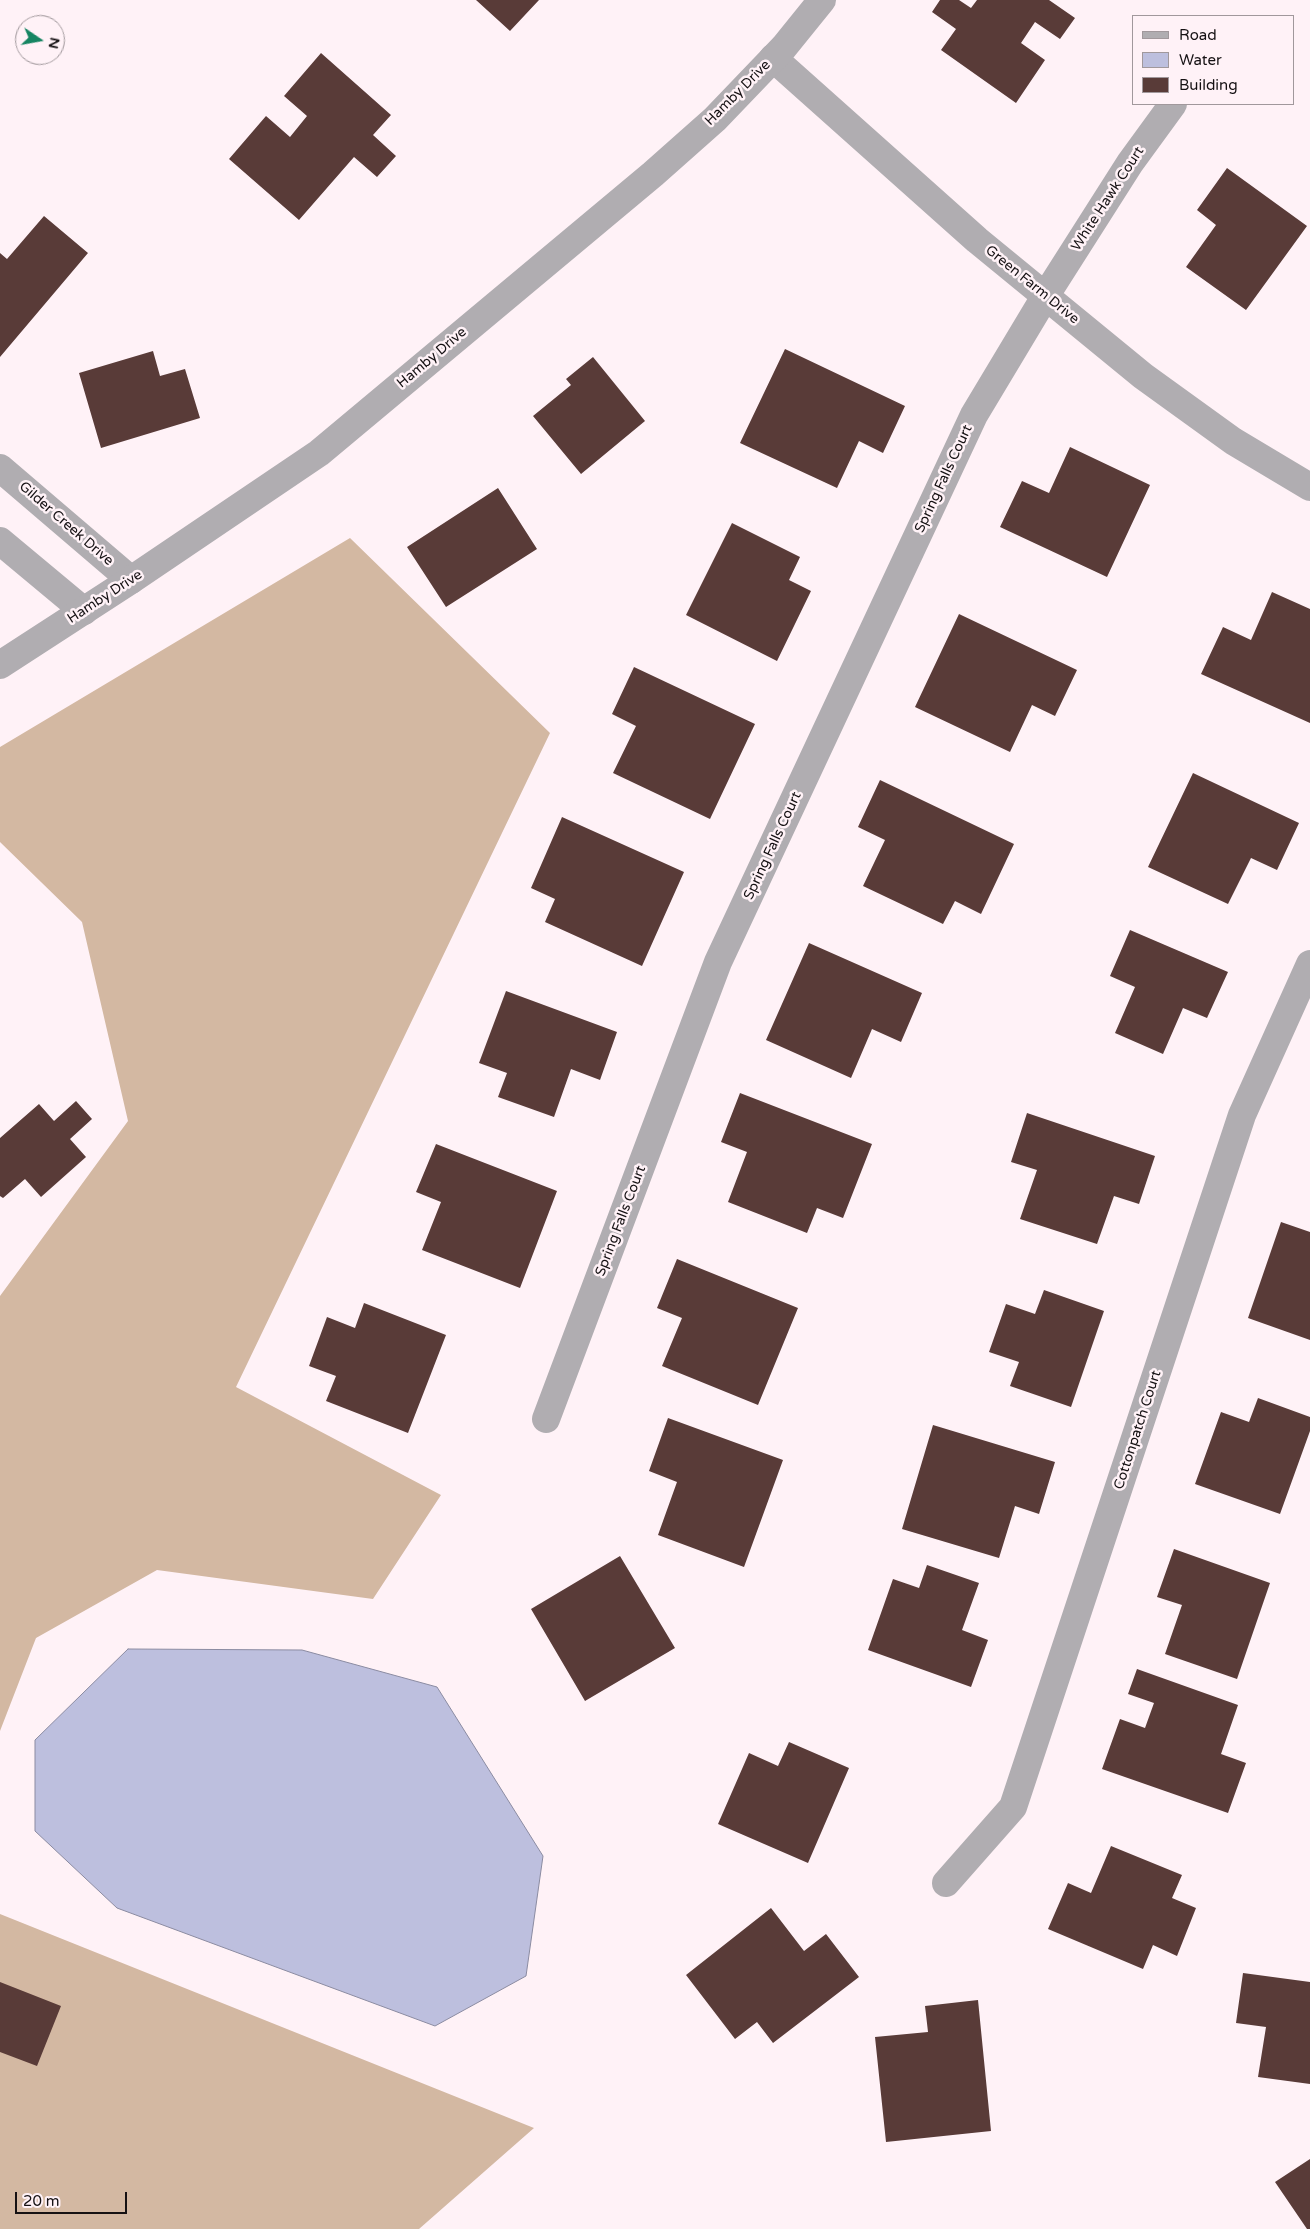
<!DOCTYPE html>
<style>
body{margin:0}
#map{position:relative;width:1310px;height:2229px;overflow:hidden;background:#fff2f7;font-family:"Varela Round",sans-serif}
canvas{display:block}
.legend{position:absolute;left:1132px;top:15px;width:162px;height:90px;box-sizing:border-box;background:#fff2f7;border:1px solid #a1989c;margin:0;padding:6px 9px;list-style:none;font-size:15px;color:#151113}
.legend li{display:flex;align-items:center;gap:10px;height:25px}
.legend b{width:25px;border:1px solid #a1989c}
.north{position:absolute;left:15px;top:15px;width:50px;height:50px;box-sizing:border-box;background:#fff2f7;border:1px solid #a1989c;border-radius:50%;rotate:102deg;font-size:14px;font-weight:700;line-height:20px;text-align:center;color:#151113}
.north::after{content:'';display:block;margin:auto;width:18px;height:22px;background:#168562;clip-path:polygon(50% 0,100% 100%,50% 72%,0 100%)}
.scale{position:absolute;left:15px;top:2192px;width:112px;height:22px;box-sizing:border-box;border:2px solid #151113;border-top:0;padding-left:6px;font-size:15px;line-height:18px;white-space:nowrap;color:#151113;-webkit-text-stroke:4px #fff2f7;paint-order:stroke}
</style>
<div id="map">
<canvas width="1310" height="2229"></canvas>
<ul class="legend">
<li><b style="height:6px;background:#b0adb1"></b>Road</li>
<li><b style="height:14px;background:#bdbfde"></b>Water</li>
<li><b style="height:14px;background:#593b38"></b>Building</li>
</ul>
<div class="north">N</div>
<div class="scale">20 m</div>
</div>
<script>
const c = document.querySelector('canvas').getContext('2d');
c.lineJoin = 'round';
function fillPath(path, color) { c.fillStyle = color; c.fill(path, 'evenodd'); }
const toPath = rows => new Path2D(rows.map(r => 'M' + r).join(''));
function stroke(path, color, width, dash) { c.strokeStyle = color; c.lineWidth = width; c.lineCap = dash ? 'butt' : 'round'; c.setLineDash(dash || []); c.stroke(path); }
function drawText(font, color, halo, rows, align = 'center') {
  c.font = font + ' "Varela Round",sans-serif'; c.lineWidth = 5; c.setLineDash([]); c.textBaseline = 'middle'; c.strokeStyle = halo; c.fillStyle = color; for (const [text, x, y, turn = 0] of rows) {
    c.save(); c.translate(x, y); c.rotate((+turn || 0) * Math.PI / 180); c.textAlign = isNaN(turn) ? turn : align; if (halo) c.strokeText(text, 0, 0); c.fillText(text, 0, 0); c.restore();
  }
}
const forest = toPath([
 [350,538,550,733,236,1387,441,1495,373,1599,157,1570,36,1638,0,1731,0,1296,128,1121,82,922,0,842,0,747],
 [0,1914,534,2128,419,2229,0,2229]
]);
const water = toPath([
 [128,1649,302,1650,437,1687,543,1856,526,1976,435,2026,117,1908,35,1831,35,1740,128,1649]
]);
const building = toPath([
 [476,0,539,0,510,31],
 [940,0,959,0,971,8,977,0,1049,0,1075,18,1060,39,1035,22,1021,43,1045,60,1016,103,941,50,956,29,932,12],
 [321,53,391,115,373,135,396,156,377,177,354,157,299,220,229,159,266,116,290,137,307,116,284,96],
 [1227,168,1307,226,1246,310,1186,267,1216,225,1197,210],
 [44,216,88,253,0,357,0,253,7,259],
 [785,349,905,406,883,453,859,441,837,488,740,443],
 [153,351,160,376,185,369,200,418,101,448,79,373],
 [593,357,645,421,581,474,533,416,571,385,566,379],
 [1070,447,1150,485,1107,577,1000,527,1022,481,1049,493],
 [498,488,537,549,446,607,407,547],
 [732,523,800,557,789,580,811,591,777,661,686,615],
 [1272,592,1310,609,1310,723,1201,674,1223,627,1251,640],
 [959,614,1077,670,1055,716,1032,705,1010,752,915,707],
 [634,667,755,724,710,819,613,773,636,726,612,714],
 [1193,773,1299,823,1277,870,1251,858,1228,904,1148,867],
 [880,780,1014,844,981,914,955,901,943,924,863,886,885,840,858,827],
 [562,817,684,872,642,966,545,922,555,899,531,888],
 [1130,930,1228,972,1207,1018,1183,1008,1163,1054,1115,1033,1135,987,1110,976],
 [809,943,922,993,901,1042,872,1029,851,1078,766,1040],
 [506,991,617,1032,600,1080,571,1069,554,1117,498,1097,507,1073,479,1063],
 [740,1093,872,1144,843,1218,817,1208,807,1233,728,1202,747,1152,721,1142],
 [76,1101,92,1119,70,1139,86,1157,41,1197,25,1179,3,1198,0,1196,0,1138,39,1104,54,1121],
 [1027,1113,1155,1156,1139,1204,1114,1196,1097,1244,1020,1219,1037,1170,1011,1162],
 [436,1144,557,1191,520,1288,422,1250,441,1202,416,1192],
 [1281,1222,1310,1232,1310,1340,1248,1318],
 [677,1259,798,1308,758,1405,662,1366,682,1318,657,1308],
 [1044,1290,1104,1311,1071,1407,1010,1386,1019,1362,989,1352,1006,1304,1035,1314],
 [364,1303,446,1335,408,1433,326,1401,336,1376,309,1366,327,1317,355,1328],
 [1258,1398,1310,1417,1310,1431,1280,1514,1195,1484,1221,1412,1249,1422],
 [668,1418,783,1460,744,1567,658,1535,677,1482,649,1471],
 [933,1425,1055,1462,1039,1514,1015,1506,999,1558,902,1529],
 [1174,1549,1270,1583,1237,1679,1165,1654,1182,1605,1157,1597],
 [620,1556,675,1648,585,1701,531,1609],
 [927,1565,979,1583,962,1630,988,1640,971,1687,868,1650,893,1579,919,1588],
 [1137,1669,1238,1705,1221,1754,1246,1763,1228,1813,1102,1769,1120,1719,1145,1728,1154,1703,1128,1694],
 [789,1742,849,1768,808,1863,718,1824,749,1753,778,1766],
 [1111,1846,1182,1875,1172,1898,1196,1908,1177,1956,1153,1945,1143,1969,1048,1929,1068,1883,1091,1893],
 [771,1908,804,1951,826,1934,859,1977,773,2043,757,2022,735,2039,686,1975],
 [1243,1973,1310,1982,1310,2084,1258,2077,1266,2027,1236,2023],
 [0,1982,61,2006,37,2066,0,2052],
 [978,2000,991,2131,886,2142,875,2037,928,2032,925,2006],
 [1310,2159,1310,2229,1307,2229,1275,2182]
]);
const minor = toPath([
 [773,58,977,240,1143,376,1233,441,1310,487],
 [0,468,131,580],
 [0,541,84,611],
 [546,1419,718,962,974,415,1046,295,1130,163,1173,104],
 [946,1883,1013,1807,1242,1115,1310,964]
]);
const tertiary = toPath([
 [0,665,131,580,319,453,653,174,715,119,784,47,822,0]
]);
const streetNames = [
 ["Hamby Drive",738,93,-45],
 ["White Hawk Court",1108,199,-57],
 ["Green Farm Drive",1032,285,39],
 ["Hamby Drive",432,358,-40],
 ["Spring Falls Court",944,479,-65],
 ["Gilder Creek Drive",66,524,41],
 ["Hamby Drive",105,597,-33],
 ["Spring Falls Court",773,846,-65],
 ["Spring Falls Court",621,1221,-69],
 ["Cottonpatch Court",1138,1430,-72]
];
fillPath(forest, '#d3b8a2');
fillPath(water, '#bdbfde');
stroke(water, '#8b8ba1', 1);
fillPath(building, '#593b38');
stroke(minor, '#b0adb1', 28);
stroke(tertiary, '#b0adb1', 28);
drawText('14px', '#151113', '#fff2f7', streetNames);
</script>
